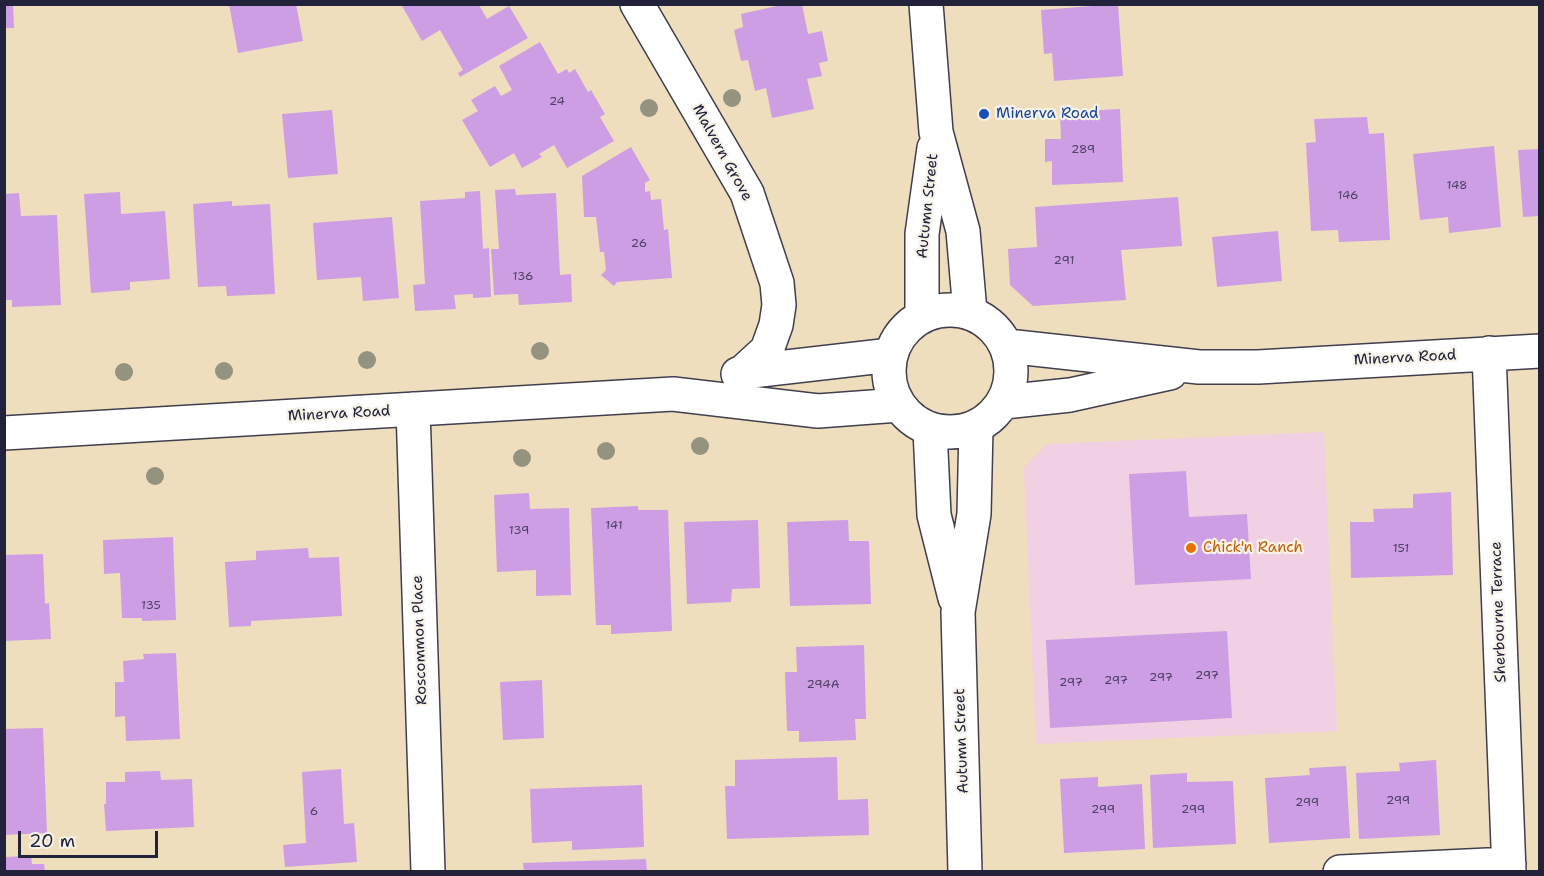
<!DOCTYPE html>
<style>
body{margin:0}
#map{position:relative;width:1544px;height:876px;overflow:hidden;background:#eedebd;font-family:"Shantell Sans",sans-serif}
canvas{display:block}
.frame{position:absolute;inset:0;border:6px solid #22223b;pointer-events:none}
.scale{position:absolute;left:18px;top:831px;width:140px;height:27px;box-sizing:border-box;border:3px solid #22223b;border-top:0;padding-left:8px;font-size:18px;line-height:21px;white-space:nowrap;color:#22223b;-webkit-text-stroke:4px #f7f3e8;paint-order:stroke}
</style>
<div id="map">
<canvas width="1544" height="876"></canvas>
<div class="frame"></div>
<div class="scale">20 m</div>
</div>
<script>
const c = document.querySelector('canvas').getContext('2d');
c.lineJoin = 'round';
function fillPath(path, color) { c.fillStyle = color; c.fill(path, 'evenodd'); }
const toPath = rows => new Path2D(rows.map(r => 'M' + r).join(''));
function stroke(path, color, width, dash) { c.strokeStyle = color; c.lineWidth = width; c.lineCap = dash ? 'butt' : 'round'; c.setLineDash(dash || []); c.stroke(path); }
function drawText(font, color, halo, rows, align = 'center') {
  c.font = font + ' "Shantell Sans",sans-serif'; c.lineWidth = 4.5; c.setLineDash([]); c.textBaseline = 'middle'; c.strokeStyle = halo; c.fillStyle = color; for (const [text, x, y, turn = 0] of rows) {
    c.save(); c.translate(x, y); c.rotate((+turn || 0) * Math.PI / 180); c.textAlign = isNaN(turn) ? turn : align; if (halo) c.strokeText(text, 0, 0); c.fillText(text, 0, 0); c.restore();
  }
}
const built = toPath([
 [1324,432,1337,731,1036,744,1024,468,1047,444]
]);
const building = toPath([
 [4,4,13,4,14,28,4,28],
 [229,4,296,4,303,41,238,53],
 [786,4,802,4,808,34,822,31,828,61,819,63,822,76,807,79,814,109,772,118,766,88,755,91,748,60,741,61,734,30,743,27,741,14],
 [1118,4,1123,76,1054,81,1052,53,1044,54,1041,10],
 [405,5,479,5,487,19,509,6,528,38,460,77,458,73,463,70,440,30,422,41,402,6],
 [540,42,558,74,567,69,569,73,575,69,588,92,591,90,605,114,600,117,614,141,567,168,554,145,539,154,542,157,522,168,514,153,490,167,462,120,478,111,471,100,495,86,501,96,512,90,499,66],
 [1120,109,1123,182,1052,185,1052,161,1045,162,1045,139,1061,139,1060,112],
 [332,110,338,174,288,178,282,114],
 [1367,117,1369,134,1384,133,1390,240,1339,242,1338,230,1311,231,1306,143,1316,142,1314,119],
 [1494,146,1501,227,1449,233,1448,217,1420,220,1413,154],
 [631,147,650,180,645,183,645,192,650,191,651,200,661,199,664,230,668,229,672,278,617,282,614,286,601,275,606,270,604,252,600,252,596,217,584,217,582,176],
 [1540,149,1540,216,1523,217,1518,150],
 [515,189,516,195,556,193,560,275,571,274,572,302,519,305,518,294,494,295,491,249,499,249,495,190],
 [480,191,483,249,489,248,491,297,473,298,473,294,454,295,456,309,415,311,413,285,425,284,420,201,465,198,465,192],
 [120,192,121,214,165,211,170,279,130,282,130,290,91,293,84,194],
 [19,193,21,216,57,215,61,305,12,307,12,300,4,300,4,194],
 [1178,197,1182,246,1121,250,1126,300,1033,306,1010,285,1008,249,1037,247,1035,207],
 [232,201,232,206,270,204,275,294,227,296,226,286,198,287,193,204],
 [392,217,399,298,363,301,361,277,317,280,313,223],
 [1278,231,1282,281,1217,287,1212,237],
 [1186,471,1189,517,1247,514,1251,579,1135,585,1129,474],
 [1451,492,1453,575,1351,578,1350,522,1374,522,1373,509,1413,508,1413,494],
 [529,493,530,509,569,508,571,595,536,596,536,570,497,572,494,495],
 [638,506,638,510,668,510,672,631,611,634,611,625,596,625,591,508],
 [758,520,760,588,732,589,731,602,687,604,684,522],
 [848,520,849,541,869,541,871,604,790,606,787,522],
 [173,537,176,620,142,621,142,618,122,618,120,573,104,574,103,540],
 [308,548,309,558,339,557,342,616,251,621,251,626,229,627,225,562,256,560,256,551],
 [43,554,45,604,49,603,51,639,4,641,4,555],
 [1227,631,1232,718,1050,728,1046,640],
 [864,645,866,719,855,719,856,740,799,742,799,731,787,731,785,672,797,672,796,647],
 [176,653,180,739,126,741,125,716,115,717,115,682,124,682,123,661,144,659,143,654],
 [542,680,544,738,503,740,500,682],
 [43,728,47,833,4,835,4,729],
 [837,757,838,800,868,799,869,835,727,839,725,786,735,786,735,760],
 [1436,760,1440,835,1359,839,1356,773,1400,771,1399,763],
 [1346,766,1350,838,1269,843,1265,778,1310,775,1309,768],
 [341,769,344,824,354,823,357,862,285,867,283,845,306,843,302,772],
 [160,771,161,780,192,779,194,827,106,831,104,804,106,804,106,782,125,782,125,772],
 [1187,773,1187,782,1233,781,1236,844,1153,848,1150,775],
 [1098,777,1098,787,1142,784,1145,849,1064,853,1060,779],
 [642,785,644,847,572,850,572,841,532,843,530,789],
 [31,856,32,864,44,864,45,872,4,872,4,857],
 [646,859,647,872,524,872,523,863]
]);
const minor = toPath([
 [637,4,747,193,777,283,779,305,776,325,767,350,743,372],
 [926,4,936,132,963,231,970,312],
 '889 371a61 61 0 1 1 122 0a61 61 0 1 1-122 0Z',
 [922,316,922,234,934,148],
 [1007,346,1199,367,1258,367,1540,351],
 [1489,353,1509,872],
 [738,374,743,372,891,355],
 [1004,402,1070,395,1170,373],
 [413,409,428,872],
 [930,430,934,515,955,598],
 [4,433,673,394,818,411,899,405],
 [965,872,958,612,974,514,976,428],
 [1340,872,1509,864]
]);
const trees = [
 [732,98],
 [649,108],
 [540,351],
 [367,360],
 [224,371],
 [124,372],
 [700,446],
 [606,451],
 [522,458],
 [155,476]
];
const markers = [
 [984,114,6,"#1a4fb4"],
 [1191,548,6,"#e8710a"]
];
const numberNames = [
 ["24",557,102],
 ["289",1083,150],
 ["148",1457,186],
 ["146",1348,196],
 ["26",639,244],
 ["291",1064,261],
 ["136",523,277],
 ["141",614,526],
 ["139",519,531],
 ["151",1401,549],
 ["135",151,606],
 ["297",1207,676],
 ["297",1161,678],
 ["297",1116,681],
 ["297",1071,683],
 ["294A",823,685],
 ["299",1398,801],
 ["299",1307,803],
 ["299",1103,810],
 ["299",1193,810],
 ["6",314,812]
];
const transitNames = [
 ["Minerva Road",996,114]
];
const streetNames = [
 ["Malvern Grove",722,153,61],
 ["Autumn Street",928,206,-84],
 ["Minerva Road",1405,358,-3],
 ["Minerva Road",339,414,-3],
 ["Sherbourne Terrace",1499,612,-92],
 ["Roscommon Place",420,640,-92],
 ["Autumn Street",962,741,-92]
];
const foodNames = [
 ["Chick'n Ranch",1203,548]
];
fillPath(built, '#f1d0e3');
fillPath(building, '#cd9ee3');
stroke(minor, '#413e4e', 36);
stroke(minor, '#fff', 33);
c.fillStyle = '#939380';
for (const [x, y] of trees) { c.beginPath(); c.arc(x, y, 9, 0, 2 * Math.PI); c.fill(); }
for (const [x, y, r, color] of markers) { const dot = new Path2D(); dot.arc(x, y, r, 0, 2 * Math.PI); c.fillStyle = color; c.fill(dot); stroke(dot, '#f7f3e8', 2); }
drawText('12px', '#4d4165', null, numberNames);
drawText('15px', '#164399', '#f7f3e8', transitNames, 'left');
drawText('15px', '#22223b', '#f7f3e8', streetNames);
drawText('15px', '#c56008', '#f7f3e8', foodNames, 'left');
</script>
